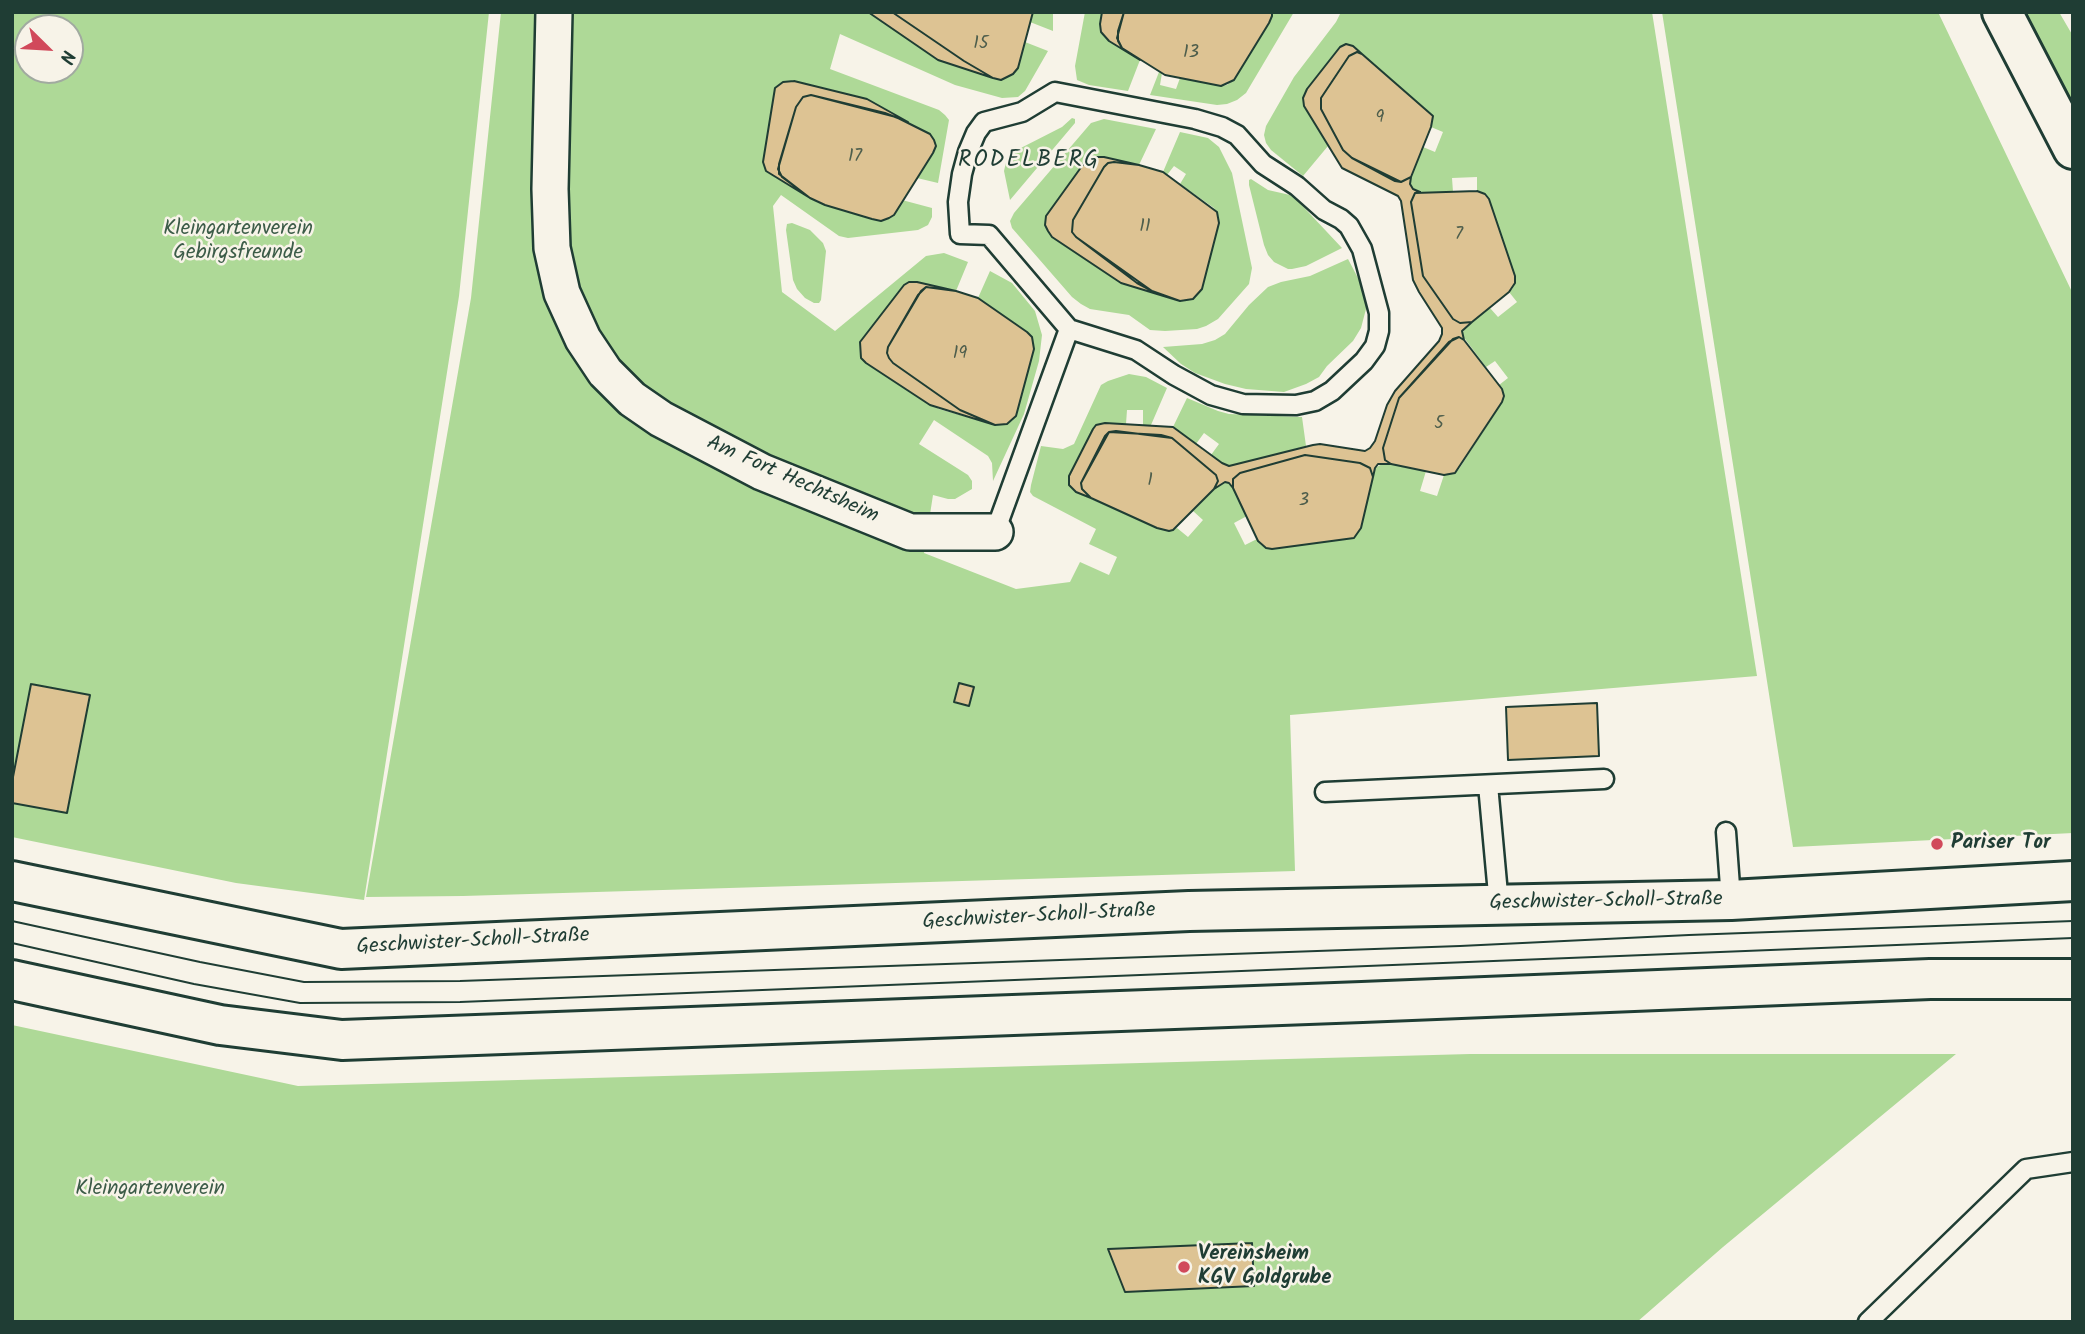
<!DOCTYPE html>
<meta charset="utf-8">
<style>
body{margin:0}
#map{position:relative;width:2085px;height:1334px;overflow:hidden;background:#f7f3e8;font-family:Kalam,sans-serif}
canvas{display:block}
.frame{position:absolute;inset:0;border:14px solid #1f3d34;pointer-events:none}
.north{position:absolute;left:14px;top:14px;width:70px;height:70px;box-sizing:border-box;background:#f7f3e8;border:2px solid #a1aaa0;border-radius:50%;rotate:114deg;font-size:19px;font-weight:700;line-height:28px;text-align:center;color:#1f3d34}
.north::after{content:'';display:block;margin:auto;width:24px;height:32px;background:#d1495b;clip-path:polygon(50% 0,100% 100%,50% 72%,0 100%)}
</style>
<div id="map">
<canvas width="2085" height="1334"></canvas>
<div class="frame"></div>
<div class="north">N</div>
</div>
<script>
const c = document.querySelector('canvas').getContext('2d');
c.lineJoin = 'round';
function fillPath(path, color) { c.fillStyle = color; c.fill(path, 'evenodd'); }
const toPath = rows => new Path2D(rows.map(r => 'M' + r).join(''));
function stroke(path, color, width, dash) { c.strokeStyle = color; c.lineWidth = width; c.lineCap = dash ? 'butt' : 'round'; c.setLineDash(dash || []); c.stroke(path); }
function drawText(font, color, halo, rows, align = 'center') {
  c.font = font + ' Kalam,sans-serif'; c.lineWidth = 5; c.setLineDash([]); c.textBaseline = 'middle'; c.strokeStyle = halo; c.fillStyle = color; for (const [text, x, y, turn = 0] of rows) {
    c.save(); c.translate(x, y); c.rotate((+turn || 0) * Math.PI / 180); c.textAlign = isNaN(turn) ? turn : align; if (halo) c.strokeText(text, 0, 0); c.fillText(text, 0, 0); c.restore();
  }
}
const green = toPath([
 [12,12,489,12,459,296,364,900,236,883,12,837],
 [28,28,70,28,70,70,28,70],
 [501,12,868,12,938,60,1001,80,1013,74,1018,68,1025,42,1048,51,1025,91,1018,97,1002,98,955,85,840,34,830,69,939,110,945,115,949,120,938,183,917,178,902,200,932,208,932,217,928,225,918,230,848,238,839,236,781,195,773,206,782,292,835,331,926,256,944,253,968,262,956,291,917,282,909,282,902,288,860,342,861,358,866,363,939,409,995,425,1007,424,1013,420,1034,343,1027,332,978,298,990,271,1012,283,1035,311,1042,335,1039,361,1024,414,993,481,992,463,988,456,934,420,919,444,968,475,972,481,972,489,955,499,948,499,933,495,924,553,1016,589,1070,582,1080,562,1109,575,1117,557,1089,544,1096,529,1033,496,1030,492,1031,485,1041,446,1063,449,1074,444,1101,385,1108,381,1129,374,1146,377,1167,388,1151,425,1143,425,1143,410,1127,410,1126,424,1105,423,1097,425,1069,476,1069,485,1076,492,1157,528,1169,531,1177,528,1188,537,1203,520,1193,511,1214,489,1225,482,1229,483,1233,488,1247,516,1234,523,1245,545,1257,539,1261,545,1272,549,1354,538,1361,528,1375,468,1384,463,1426,471,1420,491,1437,496,1444,475,1455,473,1459,469,1502,402,1504,396,1499,385,1508,378,1495,361,1486,367,1462,335,1465,327,1490,308,1498,317,1517,302,1509,292,1513,288,1515,276,1489,199,1485,194,1477,191,1477,177,1452,178,1453,192,1420,192,1413,189,1410,184,1411,177,1423,147,1435,152,1443,132,1431,127,1433,117,1429,112,1352,46,1346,44,1340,47,1307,89,1303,97,1304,106,1328,146,1303,176,1271,150,1266,143,1264,135,1266,126,1294,77,1336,22,1341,12,1652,12,1757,676,1290,715,1295,871,463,896,366,897,471,298],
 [1033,12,1053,12,1053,31,1030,22],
 [1085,12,1102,12,1100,23,1101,32,1109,41,1140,60,1128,91,1089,85,1077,80,1075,66],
 [1272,12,1294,12,1246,93,1237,100,1227,104,1217,105,1150,95,1159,72,1162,73,1160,85,1176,89,1180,78,1221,86,1227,85,1234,80,1269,23],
 [1662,12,1938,12,2073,294,2073,833,1793,847],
 [2022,12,2059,12,2073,36,2073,104],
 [1072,118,1075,119,1075,123,1010,200,1004,171,1007,158,1013,152,1062,127],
 [1104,119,1156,129,1139,165,1088,160,1046,216,1045,225,1048,231,1052,237,1121,283,1180,301,1193,299,1202,288,1219,218,1214,208,1180,184,1186,174,1174,166,1167,175,1163,172,1180,132,1208,138,1219,147,1232,173,1252,268,1249,284,1218,319,1206,326,1197,329,1165,331,1150,330,1129,315,1090,309,1081,304,1072,297,1012,228,1010,221,1014,213,1091,123],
 [1251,179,1268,190,1290,195,1296,199,1342,248,1306,266,1292,269,1288,269,1274,262,1268,255,1264,245,1249,185,1249,180],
 [792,223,810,230,823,243,826,251,821,300,819,303,814,303,805,298,797,289,793,280,786,230,787,224],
 [1348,259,1367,295,1366,309,1361,328,1353,341,1327,366,1319,377,1306,384,1284,392,1246,389,1225,384,1195,373,1181,364,1163,347,1202,344,1215,340,1225,334,1249,305,1268,287,1281,282,1310,276],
 [1187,398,1218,411,1229,414,1302,417,1306,446,1237,465,1229,466,1222,463,1211,455,1219,444,1204,433,1196,444,1173,427],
 [12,1025,298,1086,1470,1054,1956,1054,1723,1247,1637,1322,12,1322]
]);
const building = toPath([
 [868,12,892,12,964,61,993,78,938,60,868,12],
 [892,12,1033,12,1018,68,1013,74,1001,80,993,78,964,61,892,12],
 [1102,12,1124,12,1118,31,1118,41,1122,48,1140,60,1109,41,1101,32,1100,24,1102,12],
 [1124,12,1272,12,1272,16,1269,23,1234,80,1221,86,1165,75,1122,48,1117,38,1124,12],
 [1346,44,1353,46,1362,54,1357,52,1349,56,1321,98,1321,109,1343,150,1352,158,1395,181,1401,182,1411,177,1410,184,1413,189,1420,192,1415,193,1411,202,1423,276,1453,319,1460,323,1472,322,1462,331,1464,340,1459,337,1453,339,1399,398,1383,448,1385,460,1391,464,1378,464,1375,468,1373,477,1370,468,1360,463,1305,455,1240,473,1233,479,1233,488,1229,483,1225,482,1214,489,1218,481,1216,475,1172,438,1161,435,1109,432,1081,483,1082,489,1091,498,1076,492,1069,485,1069,476,1093,429,1096,425,1105,423,1173,427,1222,463,1229,466,1313,445,1320,444,1365,451,1370,448,1375,441,1387,405,1395,391,1439,341,1442,334,1442,328,1419,292,1413,280,1401,201,1398,196,1342,168,1304,106,1303,98,1307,89,1340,47,1346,44],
 [1357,52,1362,54,1433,116,1431,127,1411,177,1401,182,1352,158,1343,150,1321,109,1321,98,1349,56,1357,52],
 [794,81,867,99,908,122,885,113,811,95,803,97,796,107,778,169,782,177,810,198,766,171,763,162,775,88,783,82,794,81],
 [811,95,896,117,930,134,934,140,936,146,933,153,894,215,889,218,881,221,872,219,825,205,810,198,779,174,779,164,796,107,803,97,811,95],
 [1096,157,1104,157,1139,165,1114,162,1108,163,1104,167,1073,220,1072,232,1076,237,1137,283,1152,291,1180,301,1121,283,1052,237,1048,231,1045,225,1046,216,1082,166,1088,159,1096,157],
 [1114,162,1139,165,1163,172,1217,212,1219,223,1202,289,1193,299,1180,301,1152,291,1076,237,1072,232,1073,220,1104,167,1108,163,1114,162],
 [1477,191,1485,194,1489,199,1515,276,1515,283,1509,292,1472,322,1460,323,1453,319,1423,276,1411,202,1415,193,1477,191],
 [909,282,917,282,956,291,926,287,921,291,888,347,887,353,889,358,893,363,960,410,995,425,930,405,866,363,861,358,860,342,904,285,909,282],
 [926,287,956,291,978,298,1027,332,1032,337,1034,349,1016,416,1007,424,995,425,960,410,893,363,889,358,887,353,888,347,918,295,926,287],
 [1459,337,1464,340,1502,389,1504,396,1502,402,1455,473,1444,475,1391,464,1385,460,1383,448,1399,398,1449,342,1459,337],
 [1116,431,1172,438,1216,475,1218,481,1214,489,1173,530,1169,531,1157,528,1091,498,1082,489,1081,483,1105,436,1109,432,1116,431],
 [1305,455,1360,463,1370,468,1373,477,1361,528,1354,538,1272,549,1266,548,1258,541,1233,488,1233,479,1240,473,1305,455],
 [959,683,974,687,969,706,954,702,959,683],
 [31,684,90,695,67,813,12,803,12,782,31,684],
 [1597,703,1599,756,1508,760,1506,707,1597,703],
 [1252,1243,1254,1286,1189,1289,1125,1292,1108,1249,1252,1243]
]);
const lane = toPath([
 [995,532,1069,329,1136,350,1174,375,1211,395,1243,404,1296,405,1315,401,1332,391,1364,361,1375,346,1379,331,1379,313,1362,249,1349,226,1341,219,1324,210,1297,186,1263,164,1237,135,1222,127,1195,119,1055,92,1022,112,984,122,976,133,968,152,962,174,958,202,960,234,989,235,1069,329],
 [1488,785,1499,905],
 [1325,792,1604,779],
 [1726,832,1731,900],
 [1868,1322,2026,1169,2073,1162]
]);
const street = toPath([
 [554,12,550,189,552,248,562,293,583,339,605,372,632,399,661,419,762,472,910,532,995,532]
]);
const secondary = toPath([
 [12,881,341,949,1189,911,1731,900,2073,881],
 [12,980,220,1025,342,1040,1362,1002,1930,979,2073,979]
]);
const highway = toPath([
 [2002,12,2073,149]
]);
const tram = toPath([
 [12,921,200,962,304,982,460,981,1460,946,1689,935,2073,921],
 [12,943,194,984,300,1003,460,1002,2073,938]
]);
const markers = [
 [1937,844,7,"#d1495b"],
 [1184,1267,7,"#d1495b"]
];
const numberNames = [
 ["15",981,45],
 ["13",1191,54],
 ["9",1380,119],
 ["17",855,158],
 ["11",1145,228],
 ["7",1459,236],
 ["19",960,355],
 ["5",1439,425],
 ["1",1150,482],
 ["3",1304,502]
];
const parkNames = [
 ["Kleingartenverein",238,230],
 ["Gebirgsfreunde",238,254],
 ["Kleingartenverein",150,1190]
];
const streetNames = [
 ["Am Fort Hechtsheim",792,481,24],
 ["Geschwister-Scholl-Straße",1606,903,-1],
 ["Geschwister-Scholl-Straße",1039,918,-3],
 ["Geschwister-Scholl-Straße",473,943,-3]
];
const poiNames = [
 ["Pariser Tor",1951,844],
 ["Vereinsheim",1198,1255],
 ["KGV Goldgrube",1198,1279]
];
const neighbourhoodNames = [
 ["RODELBERG",1029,162]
];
fillPath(green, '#aed997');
fillPath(building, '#ddc393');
stroke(building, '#1f3d34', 2);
stroke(lane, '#1f3d34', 23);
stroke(street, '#1f3d34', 40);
stroke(secondary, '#1f3d34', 44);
stroke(highway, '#1f3d34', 44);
stroke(lane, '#f7f3e8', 18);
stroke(street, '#f7f3e8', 35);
stroke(secondary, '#f7f3e8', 38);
stroke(highway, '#f7f3e8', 38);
stroke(tram, '#1f3d34', 2);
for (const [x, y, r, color] of markers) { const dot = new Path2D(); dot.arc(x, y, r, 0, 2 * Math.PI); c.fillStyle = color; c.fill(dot); stroke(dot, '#f7f3e8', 2.5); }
drawText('18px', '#4e5e4c', null, numberNames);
drawText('21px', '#3c5c48', '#f7f3e8', parkNames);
drawText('21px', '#1f3d34', '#f7f3e8', streetNames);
drawText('bold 21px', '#1f3d34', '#f7f3e8', poiNames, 'left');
c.letterSpacing = '2px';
drawText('23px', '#1f3d34', '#f7f3e8', neighbourhoodNames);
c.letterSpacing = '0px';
</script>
